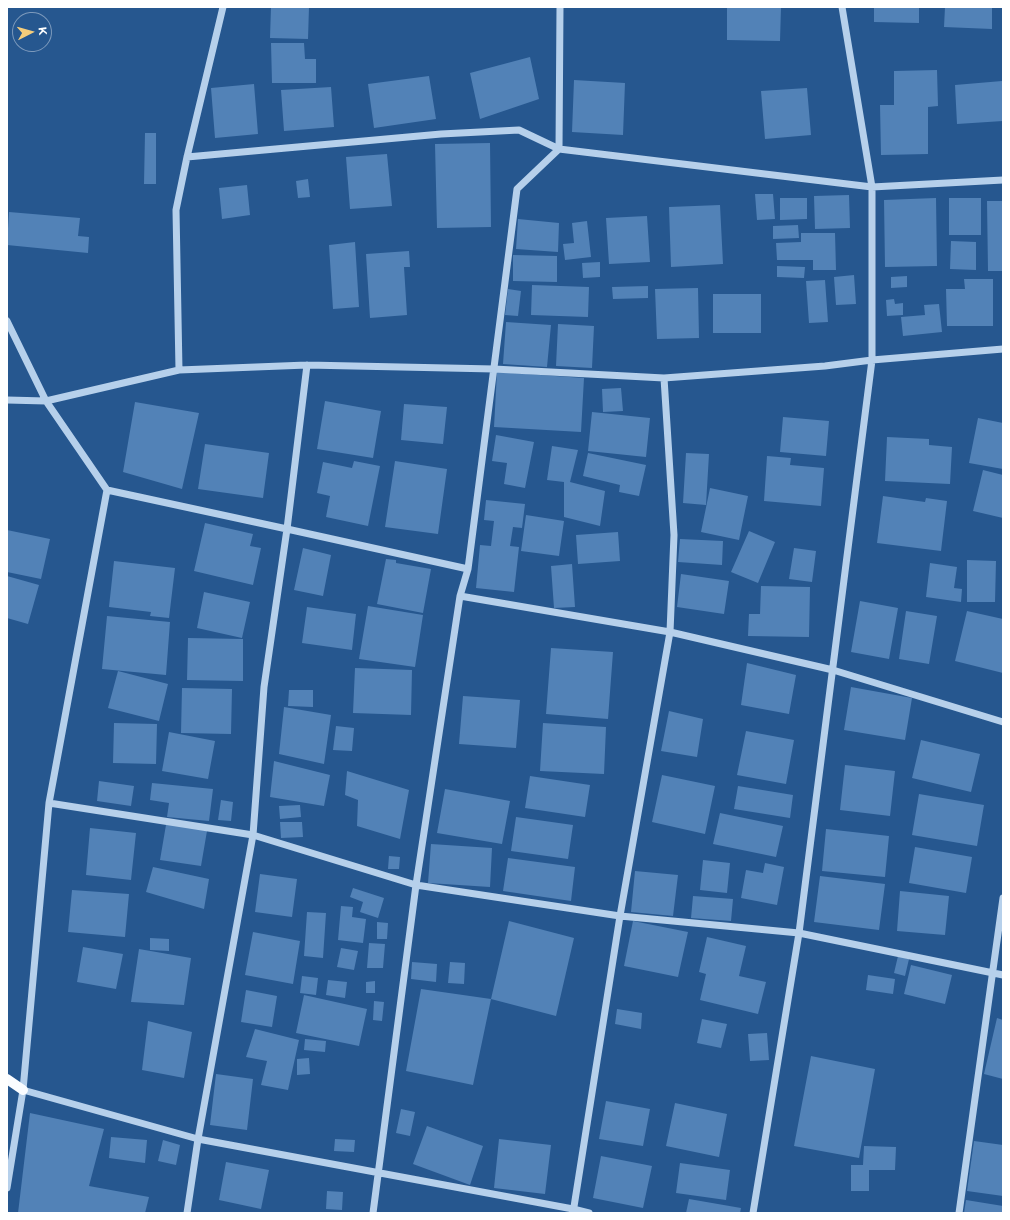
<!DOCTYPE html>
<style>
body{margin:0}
#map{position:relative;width:1010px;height:1220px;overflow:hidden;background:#26578f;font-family:Montserrat,sans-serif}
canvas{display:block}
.frame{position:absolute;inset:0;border:8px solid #fff;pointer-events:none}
.north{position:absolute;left:12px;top:12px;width:40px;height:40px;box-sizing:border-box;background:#26578f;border:1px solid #7d9abc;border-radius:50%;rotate:84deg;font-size:11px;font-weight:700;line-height:16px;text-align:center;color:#fff}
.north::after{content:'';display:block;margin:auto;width:14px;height:18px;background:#f5cd7b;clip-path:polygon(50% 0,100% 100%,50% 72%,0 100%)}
</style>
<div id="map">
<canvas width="1010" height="1220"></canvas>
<div class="frame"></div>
<div class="north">K</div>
</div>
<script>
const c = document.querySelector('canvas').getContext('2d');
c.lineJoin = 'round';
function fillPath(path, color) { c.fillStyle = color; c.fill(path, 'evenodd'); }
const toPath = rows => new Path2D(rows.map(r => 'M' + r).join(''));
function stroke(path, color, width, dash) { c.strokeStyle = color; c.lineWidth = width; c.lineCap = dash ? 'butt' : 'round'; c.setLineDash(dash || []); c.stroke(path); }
const building = toPath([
 [271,7,309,7,308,39,270,38],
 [727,7,781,7,780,41,727,40],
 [874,7,919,7,919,23,874,22],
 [945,7,992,7,992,29,944,27],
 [271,43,304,43,305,59,316,59,316,83,272,83],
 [530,57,539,99,480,119,470,73],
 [937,70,938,106,928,107,928,154,881,155,880,105,894,105,894,71],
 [429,76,436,119,374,128,368,84],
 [574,80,625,83,623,135,572,132],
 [1002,81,1003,121,957,124,955,85],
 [254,84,258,134,215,138,211,88],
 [331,87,334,127,284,131,281,90],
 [807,88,811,135,765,139,761,91],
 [145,133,156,133,156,184,144,184],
 [490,143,491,227,437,228,435,144],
 [387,154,392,206,350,209,346,157],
 [308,179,310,197,298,198,296,181],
 [247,185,250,215,222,219,219,188],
 [755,194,773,194,775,219,757,220],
 [849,195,850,228,815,229,814,196],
 [780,198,807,198,807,219,780,220],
 [936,198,937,266,885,267,884,200],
 [949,198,981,198,981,235,949,235],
 [987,201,1003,201,1003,271,988,271],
 [720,205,723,264,671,267,669,207],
 [9,212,80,218,78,236,89,237,88,253,7,245],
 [647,216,650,262,609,264,606,218],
 [518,219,559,223,558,252,516,249],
 [587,221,591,257,565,260,563,244,574,243,572,223],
 [798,225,799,238,773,239,773,226],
 [801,233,835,233,836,270,813,270,813,260,777,260,776,243,801,242],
 [951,241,976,242,976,270,950,269],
 [355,242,359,307,333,309,329,245],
 [409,251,410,267,404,267,407,315,370,318,366,254],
 [513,255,557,256,557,282,513,281],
 [600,262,600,277,583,278,582,263],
 [777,266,805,267,804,278,777,277],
 [854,275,856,304,836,305,834,277],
 [907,276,907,287,891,288,891,277],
 [964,279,993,279,993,326,947,326,946,289,965,289],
 [825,280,828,322,809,323,806,281],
 [532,285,589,287,588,317,531,315],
 [648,286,648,298,613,299,612,287],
 [698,288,699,338,657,339,655,289],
 [508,289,521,291,518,316,505,315],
 [713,294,761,294,761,333,713,333],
 [894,299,895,304,903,303,903,315,887,316,886,300],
 [939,304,942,332,903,336,901,317,925,315,924,305],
 [506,322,551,325,547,367,503,364],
 [558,324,594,326,592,368,556,366],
 [497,372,584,378,581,432,494,427],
 [621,388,623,411,603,412,602,389],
 [325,401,381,411,373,458,317,449],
 [135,402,199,413,182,489,123,472],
 [404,404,447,407,443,444,401,440],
 [592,412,650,418,646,457,588,451],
 [783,417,829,421,826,456,780,452],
 [978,418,1003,423,1003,469,969,463],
 [496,435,534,442,525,488,504,484,507,463,492,461],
 [887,437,929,439,929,445,952,447,950,484,885,481],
 [205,444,269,453,263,498,198,489],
 [552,446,578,450,570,482,605,491,600,526,564,517,564,482,547,480],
 [588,453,646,465,639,496,619,492,620,485,583,476],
 [686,453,709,454,706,505,683,503],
 [767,456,791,458,790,465,824,468,821,506,764,501],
 [354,461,380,466,368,526,326,517,330,496,317,493,323,462,352,468],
 [395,461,447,469,438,534,385,527],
 [983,470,1003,475,1003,518,973,511],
 [710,488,748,496,739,540,701,532],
 [883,496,925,502,926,498,947,501,941,551,877,543],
 [486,500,525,504,522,528,513,527,510,546,519,547,514,592,476,588,480,545,491,546,494,521,484,520],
 [526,515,564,521,559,556,521,551],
 [205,523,253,534,250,546,261,548,253,585,194,571],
 [7,530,50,539,41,579,7,572],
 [749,531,775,542,758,583,731,572],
 [618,532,620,561,578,564,576,535],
 [680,539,723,541,722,565,678,562],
 [303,548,331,555,323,596,294,590],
 [794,548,816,551,812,582,789,579],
 [386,559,396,560,396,563,431,569,423,613,377,604],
 [967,560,996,561,995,602,967,602],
 [114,561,175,568,169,618,150,616,151,612,109,607],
 [930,563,957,567,954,588,962,589,961,602,926,597],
 [572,564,575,607,554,608,551,566],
 [681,574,729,581,724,614,677,607],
 [7,576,39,585,28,624,7,618],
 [761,586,810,587,809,637,748,636,749,614,760,614],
 [204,592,250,602,242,638,197,628],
 [860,601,898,608,889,659,851,652],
 [368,606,423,615,415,667,359,659],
 [307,607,356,614,352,650,302,643],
 [906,611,937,616,929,664,899,659],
 [967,611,1003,619,1003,673,955,661],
 [107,616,170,622,166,675,102,669],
 [188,638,243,639,243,681,187,680],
 [551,648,613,652,608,719,546,714],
 [747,663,796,675,789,714,741,705],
 [355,668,412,670,411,715,353,713],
 [118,671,168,684,159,721,108,708],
 [851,687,912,698,905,740,844,730],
 [182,688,232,689,231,734,181,733],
 [289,690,313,690,313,707,288,706],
 [463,696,520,700,516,748,459,744],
 [284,707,331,715,324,764,279,754],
 [669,711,703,719,697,757,661,751],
 [114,723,157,724,156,764,113,763],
 [543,723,606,727,604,774,540,771],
 [336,726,354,728,352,751,333,750],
 [746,731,794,740,786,784,737,775],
 [169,732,215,741,208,779,162,771],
 [921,740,980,754,971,792,912,778],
 [274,761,330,775,324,806,270,797],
 [845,765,895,771,890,816,840,810],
 [347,771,409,790,400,839,357,826,358,800,345,795],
 [662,775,715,786,705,834,652,822],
 [530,776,590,785,585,817,525,808],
 [99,781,134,786,131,806,97,801],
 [152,783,213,789,209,821,167,817,169,803,150,800],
 [738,786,793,795,790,818,734,809],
 [445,789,510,801,502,844,437,833],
 [919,794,984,805,977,846,912,835],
 [221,800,233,802,231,821,218,820],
 [300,805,301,817,280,819,279,806],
 [720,813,783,826,776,857,713,844],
 [516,817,573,825,568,859,511,851],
 [167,819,207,831,201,866,160,860],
 [280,822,302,822,303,837,281,838],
 [90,828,136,833,131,880,86,875],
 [826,829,889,836,885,877,822,871],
 [431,844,492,848,490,887,428,883],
 [915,847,972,857,966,893,909,883],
 [389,856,400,857,399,869,388,869],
 [508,858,575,867,571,901,503,891],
 [703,860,730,863,727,893,700,890],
 [765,863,784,867,777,905,741,898,746,870,763,873],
 [153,867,209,879,204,909,146,892],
 [635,871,678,875,673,916,631,912],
 [260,874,297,879,292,917,255,912],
 [820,876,885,884,879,930,814,922],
 [353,888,384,898,378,918,360,912,363,902,350,897],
 [72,890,129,894,125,937,68,932],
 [900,891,949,896,945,935,897,931],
 [693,896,733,899,731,921,691,918],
 [341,906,353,907,352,917,366,919,363,943,338,940],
 [307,912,326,913,323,958,304,956],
 [509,921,574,938,556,1016,491,999],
 [633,921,688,932,678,977,624,966],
 [377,922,388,923,387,939,377,939],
 [253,932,300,941,293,984,245,975],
 [707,937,746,946,739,976,766,982,758,1014,700,1000,706,974,699,972],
 [150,938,169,939,169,951,150,950],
 [369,943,385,944,383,968,367,968],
 [83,947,123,954,116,989,77,982],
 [341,948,358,951,354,970,337,967],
 [139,949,191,958,184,1005,131,1002],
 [898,956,909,959,905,976,894,973],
 [412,962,437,964,436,982,411,979],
 [450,962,465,963,464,984,448,983],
 [911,965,952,975,945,1004,904,994],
 [868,975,895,979,893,994,866,990],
 [302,976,318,978,316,995,300,993],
 [328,980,347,982,345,998,326,995],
 [375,981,375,993,366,993,366,982],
 [421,989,491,999,473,1085,406,1071],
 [246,990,277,996,272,1027,241,1022],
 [304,995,367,1009,359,1046,296,1033],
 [374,1001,384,1002,382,1021,373,1020],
 [617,1009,642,1013,641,1029,615,1024],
 [997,1018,1003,1020,1003,1079,984,1074],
 [702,1019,727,1024,721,1048,697,1043],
 [148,1021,192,1032,184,1078,142,1070],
 [255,1029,299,1040,288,1090,261,1085,267,1061,246,1057],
 [767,1033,769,1060,750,1061,748,1034],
 [305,1039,326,1041,325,1052,304,1050],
 [811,1056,875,1069,859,1158,794,1146],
 [309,1058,310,1074,297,1075,297,1059],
 [216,1074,253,1079,247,1130,210,1125],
 [606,1101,650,1109,643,1146,599,1139],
 [675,1103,727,1114,719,1157,666,1146],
 [401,1109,415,1112,410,1136,396,1133],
 [30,1113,104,1129,89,1186,149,1197,145,1213,18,1213],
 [427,1126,483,1146,470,1185,413,1164],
 [111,1137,147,1140,145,1163,109,1158],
 [335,1139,355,1140,354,1152,334,1151],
 [499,1139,551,1145,545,1194,494,1188],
 [163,1140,180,1145,176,1165,158,1161],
 [974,1141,1003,1145,1003,1196,967,1191],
 [864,1146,896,1147,895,1170,869,1170,869,1191,851,1191,851,1165,863,1165],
 [601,1156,652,1166,643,1208,593,1198],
 [226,1162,269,1170,261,1209,219,1200],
 [680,1163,730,1170,726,1200,676,1193],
 [327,1191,343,1192,342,1210,326,1209],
 [689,1199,741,1208,740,1213,686,1213],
 [966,1200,1003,1206,1003,1213,964,1213]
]);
const minor = toPath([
 [187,157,441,134,519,130,559,149,560,7],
 [7,321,46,401,107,490,49,803,23,1090,7,1188],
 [179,370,176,210,187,157,223,7],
 [7,400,46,401,179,370,307,365,494,369,664,378,825,366,872,360,1003,349],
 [107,490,287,529,468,569],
 [460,596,670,632,833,670,1003,722],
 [49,803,253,835,416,885,620,916,799,933,1003,975],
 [23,1090,198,1139,573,1209,589,1213],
 [187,1213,198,1139,253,835,264,687,287,529,307,365],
 [373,1213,416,885,460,596,468,569,517,189,559,149,872,187,1003,180],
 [573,1213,620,916,670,632,674,535,664,378],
 [753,1213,799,933,872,360,872,187,842,7],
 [959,1213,1003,898]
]);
const major = toPath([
 [7,1079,23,1090]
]);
fillPath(building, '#5282b7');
stroke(minor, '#b6d0eb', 7);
stroke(major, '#fafcff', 10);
</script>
